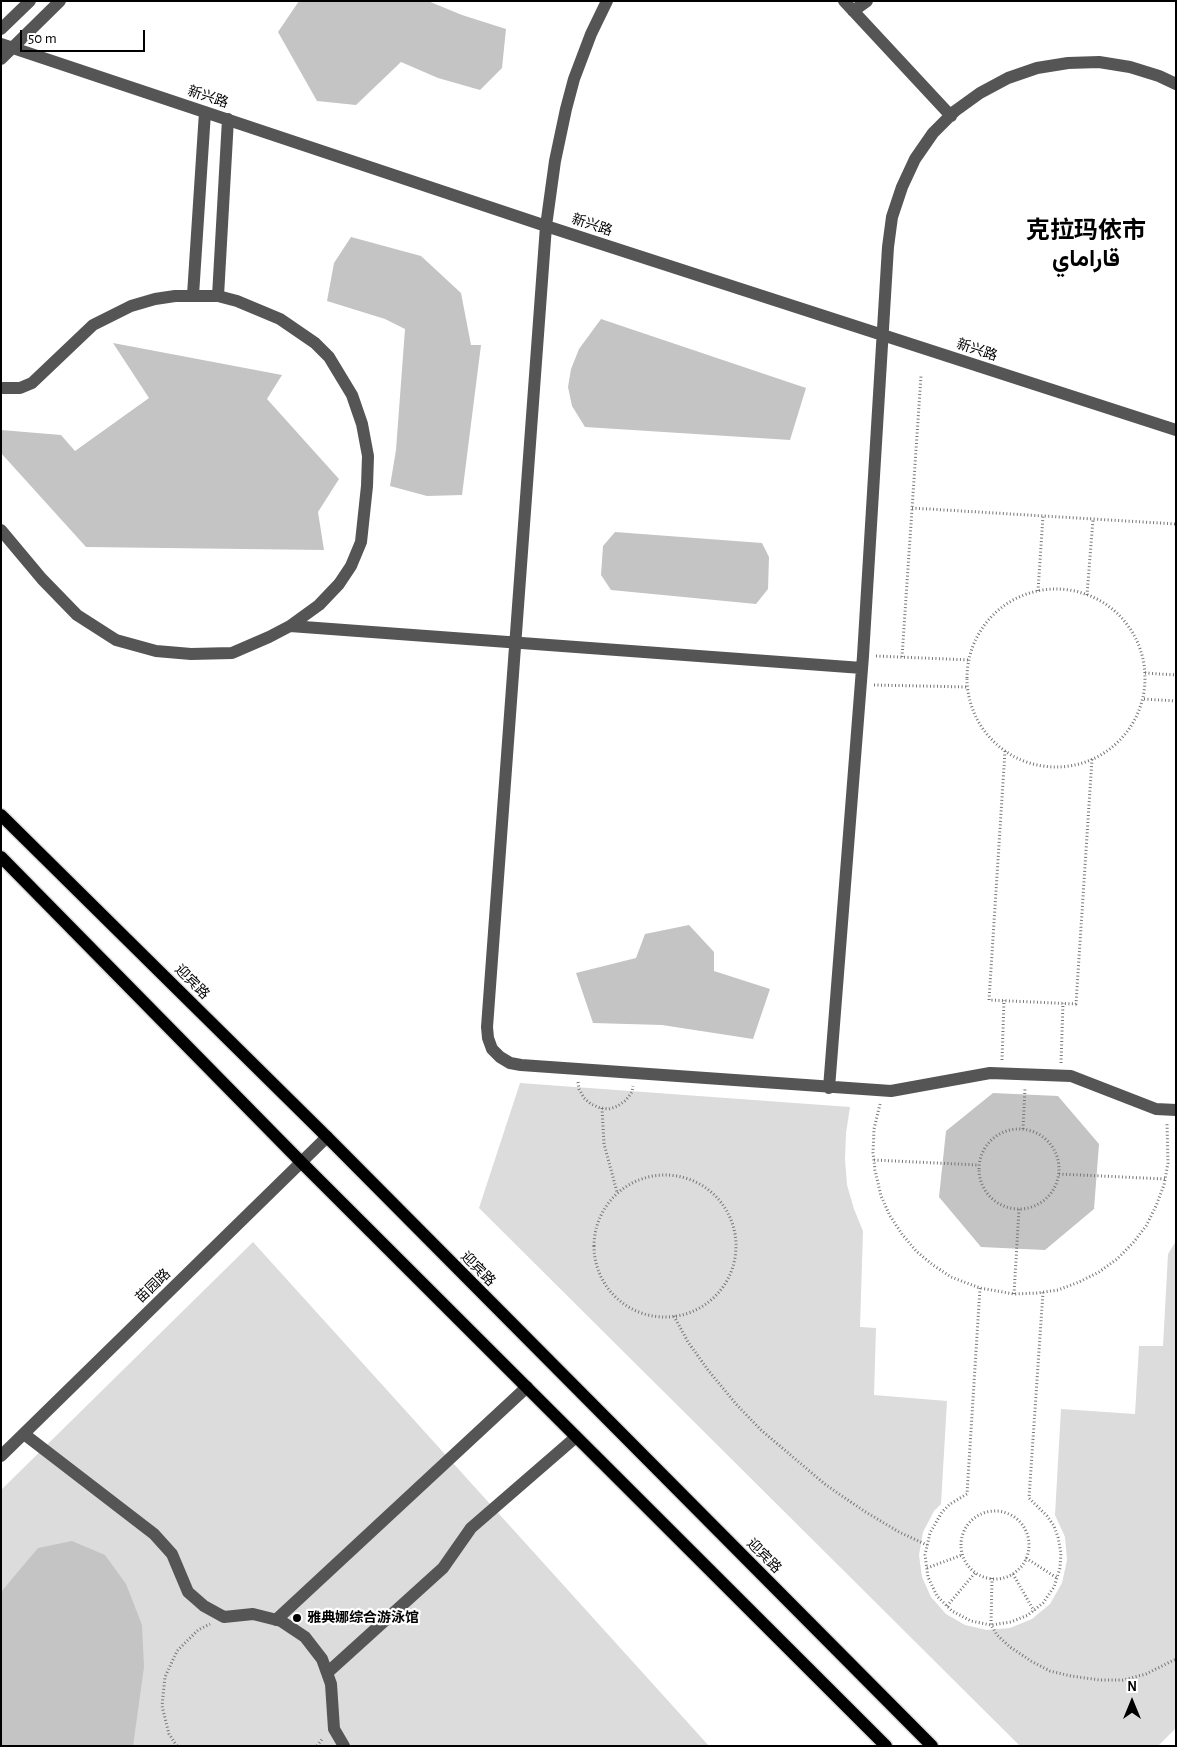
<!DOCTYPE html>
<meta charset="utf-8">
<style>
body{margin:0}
#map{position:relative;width:1177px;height:1747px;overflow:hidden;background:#fff;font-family:"Alegreya Sans",sans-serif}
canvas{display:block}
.frame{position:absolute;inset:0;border:2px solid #000;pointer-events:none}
.north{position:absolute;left:1107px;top:1677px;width:50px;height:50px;-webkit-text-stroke:4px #fff;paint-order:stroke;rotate:0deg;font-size:14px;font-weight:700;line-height:20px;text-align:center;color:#000}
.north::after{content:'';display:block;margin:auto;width:18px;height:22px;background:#000;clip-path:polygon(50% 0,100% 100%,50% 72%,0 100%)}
.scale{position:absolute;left:20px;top:30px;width:125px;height:22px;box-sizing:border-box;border:2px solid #000;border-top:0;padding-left:6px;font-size:15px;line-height:18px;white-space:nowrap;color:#000;-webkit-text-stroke:4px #fff;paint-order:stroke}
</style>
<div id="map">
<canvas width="1177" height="1747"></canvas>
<div class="frame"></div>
<div class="north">N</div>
<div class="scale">50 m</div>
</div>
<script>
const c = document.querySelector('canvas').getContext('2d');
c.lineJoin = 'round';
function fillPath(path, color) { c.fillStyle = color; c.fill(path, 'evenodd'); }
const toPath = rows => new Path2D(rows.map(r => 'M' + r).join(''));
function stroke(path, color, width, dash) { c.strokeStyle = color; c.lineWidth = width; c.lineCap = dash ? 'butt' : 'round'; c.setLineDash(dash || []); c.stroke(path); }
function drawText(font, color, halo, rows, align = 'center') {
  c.font = font + ' "Alegreya Sans",Vazirmatn,"Noto Sans SC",sans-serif'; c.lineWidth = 4.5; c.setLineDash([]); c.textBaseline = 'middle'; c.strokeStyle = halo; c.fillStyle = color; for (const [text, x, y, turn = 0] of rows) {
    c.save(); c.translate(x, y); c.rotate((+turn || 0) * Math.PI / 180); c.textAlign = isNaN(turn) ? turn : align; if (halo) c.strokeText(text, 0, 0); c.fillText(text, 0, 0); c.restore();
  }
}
const green = toPath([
 [520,1083,850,1107,846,1133,845,1159,847,1185,854,1209,863,1231,860,1327,876,1328,874,1395,947,1401,941,1504,934,1511,923,1532,919,1555,922,1577,931,1597,946,1614,965,1625,987,1630,1010,1628,1032,1619,1050,1604,1062,1583,1067,1560,1065,1537,1055,1515,1061,1409,1135,1414,1139,1346,1163,1346,1168,1254,1176,1241,1176,1728,1158,1746,1020,1746,479,1208],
 [253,1242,709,1746,1,1746,1,1490]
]);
const building = toPath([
 [299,1,428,1,462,15,506,29,502,68,480,90,438,78,401,62,356,105,317,101,278,32],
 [351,237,421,256,461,293,471,345,481,345,462,495,427,496,390,486,396,450,405,329,385,319,327,301,334,263],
 [601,319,806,388,790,440,585,427,572,406,568,387,571,369,579,349],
 [113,343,282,375,267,399,339,479,318,512,324,550,86,547,1,453,1,430,61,435,75,451,149,398],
 [615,532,762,543,769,557,768,589,756,604,611,590,601,575,603,546],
 [689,925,714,952,714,971,770,989,753,1039,662,1025,593,1023,576,973,636,958,645,934],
 [993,1093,1058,1096,1099,1144,1094,1209,1045,1250,981,1247,939,1197,946,1131],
 [72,1541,105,1555,126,1584,142,1625,144,1667,133,1746,1,1746,1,1592,38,1548]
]);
const path = toPath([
 [912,508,1176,524],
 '967 678a89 89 0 1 1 178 0a89 89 0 1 1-178 0Z',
 [1038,591,1043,516],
 [1087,595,1093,519],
 [876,656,970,660],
 [902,657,921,376],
 [1145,673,1176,675],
 [874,685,968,687],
 [1144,699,1176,701],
 [1005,751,989,1000,1076,1004,1092,759],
 [1002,1060,1004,1000],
 [1061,1063,1063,1003],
 [578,1082,579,1089,584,1098,591,1104,600,1108,609,1109,618,1106,626,1100,632,1092,633,1086],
 [880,1104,874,1129,873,1153,875,1170,881,1196,890,1216,902,1234,916,1251,933,1265,951,1277,980,1288,1014,1294,1037,1293,1058,1290,1079,1282,1099,1272,1117,1259,1133,1243,1146,1226,1156,1206,1164,1185,1168,1163,1167,1123],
 [602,1108,604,1144,617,1192],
 [1023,1129,1025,1088],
 '979 1169a40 40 0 1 1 80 0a40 40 0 1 1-80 0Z',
 [874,1160,978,1165],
 [1059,1174,1165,1179],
 '594 1246a71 71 0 1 1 142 0a71 71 0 1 1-142 0Z',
 [980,1288,967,1494,950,1504,942,1512,930,1533,925,1555,928,1577,937,1596,952,1611,971,1621,991,1625,1011,1622,1028,1615,1043,1603,1054,1587,1060,1568,1061,1553,1058,1537,1054,1526,1047,1516,1029,1498,1043,1292],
 [1014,1294,1019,1209],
 [674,1316,688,1342,708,1370,736,1404,761,1430,826,1485,864,1511,899,1532,927,1545],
 '961 1545a34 34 0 1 1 68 0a34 34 0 1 1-68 0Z',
 [1026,1558,1057,1578],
 [927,1568,962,1555],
 [1013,1574,1034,1611],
 [992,1578,991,1625,997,1635,1010,1647,1031,1661,1050,1671,1071,1676,1100,1680,1123,1680,1146,1674,1176,1659],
 [947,1606,975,1573],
 [177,1746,169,1734,162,1706,165,1677,177,1651,198,1630,210,1624],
 [317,1746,323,1738]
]);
const minor = toPath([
 [607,1,591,34,574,79,566,109,555,161,546,226,487,1027,488,1038,492,1049,500,1057,510,1063,521,1065,891,1091,990,1073,1071,1076,1156,1109,1176,1110],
 [844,1,951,116],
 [853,11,867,1],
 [1,29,30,1],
 [1,44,546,226,1176,430],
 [1,59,60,1],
 [193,295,205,112],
 [218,296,228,119],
 [1,388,20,388,32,383,93,325,131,306,155,299,175,296,218,296,237,301,280,319,315,343,329,357,352,395,362,424,368,456,367,486,361,542,351,566,339,584,319,605,290,626,269,637,232,653,191,654,156,651,116,640,77,615,42,579,1,530],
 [290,626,862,668],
 [829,1088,863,656,888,247,892,217,902,187,915,159,933,133,955,111,980,93,1008,78,1037,68,1068,63,1099,62,1130,67,1159,76,1176,84],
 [24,1434,154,1534,172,1554,188,1592,204,1606,224,1617,253,1614,281,1621,305,1637,322,1659,331,1684,334,1729,344,1746],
 [1,1456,327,1137],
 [276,1620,527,1387],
 [327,1673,443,1568,471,1528,576,1437]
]);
const major = toPath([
 [1,815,327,1137,932,1746],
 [1,857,301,1162,886,1746]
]);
const markers = [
 [297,1618,5,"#000"]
];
const streetNames = [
 ["新兴路",208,97,18],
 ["新兴路",592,225,18],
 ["新兴路",977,350,18],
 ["迎宾路",192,982,45],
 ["迎宾路",478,1269,45],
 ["苗园路",153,1286,-44],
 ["迎宾路",764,1556,45]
];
const poiNames = [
 ["雅典娜综合游泳馆",307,1618]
];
const townNames = [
 ["克拉玛依市",1086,231],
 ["قاراماي",1086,259]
];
fillPath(green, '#dcdcdc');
fillPath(building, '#c4c4c4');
stroke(major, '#dbdbdb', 15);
stroke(path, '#777', 3, [1, 2.5]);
stroke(minor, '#555', 12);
stroke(major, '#000', 12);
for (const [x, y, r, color] of markers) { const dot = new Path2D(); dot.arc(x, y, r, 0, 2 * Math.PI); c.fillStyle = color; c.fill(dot); stroke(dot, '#fff', 2); }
drawText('14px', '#000', '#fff', streetNames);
drawText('bold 14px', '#000', '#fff', poiNames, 'left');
drawText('bold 24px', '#000', '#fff', townNames);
</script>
